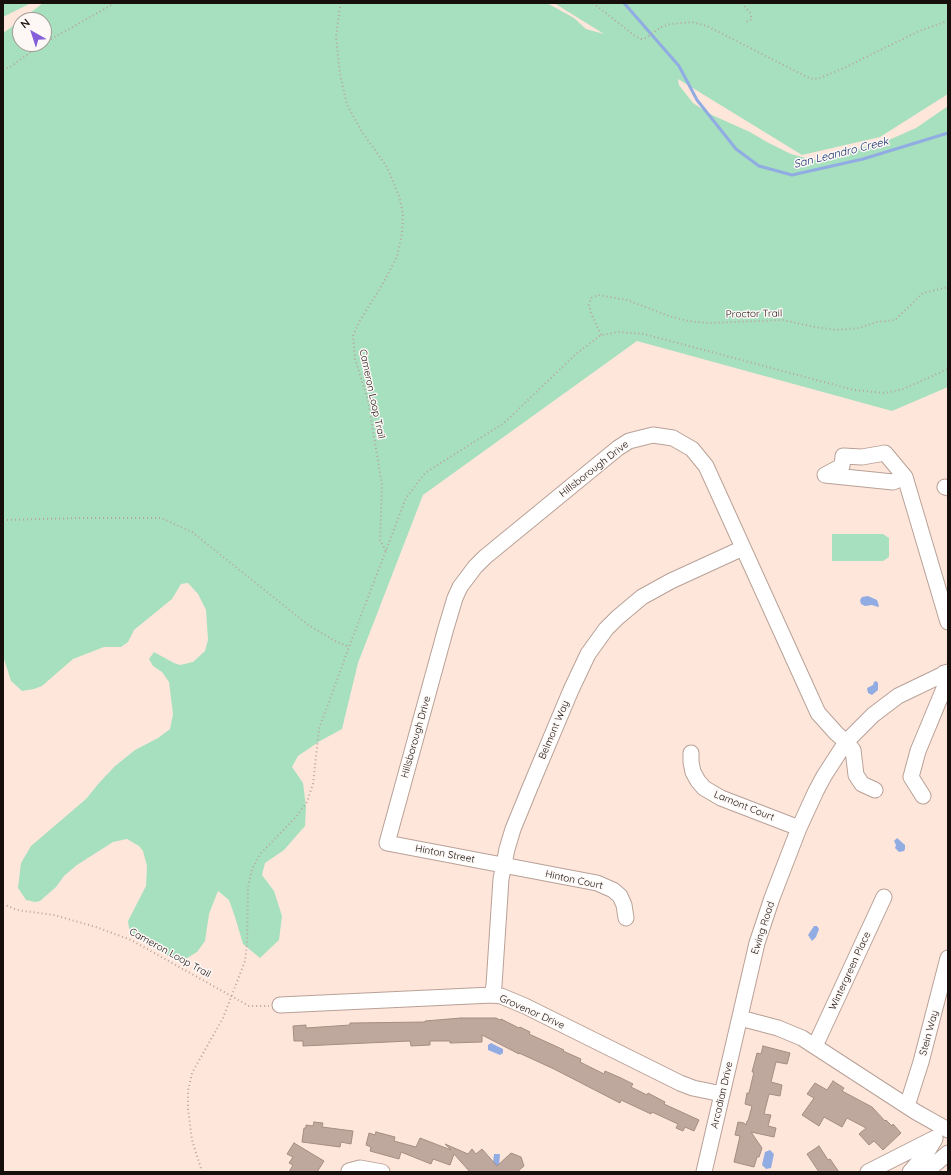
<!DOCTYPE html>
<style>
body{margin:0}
#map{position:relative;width:951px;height:1175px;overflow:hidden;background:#ffe6db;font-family:Quicksand,sans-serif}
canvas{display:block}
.frame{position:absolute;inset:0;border:4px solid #170f0c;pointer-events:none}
.north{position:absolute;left:12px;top:12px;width:40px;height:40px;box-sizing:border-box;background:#fdf8f6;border:1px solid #a19b98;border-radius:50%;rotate:321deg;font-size:11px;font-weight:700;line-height:16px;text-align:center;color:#170f0c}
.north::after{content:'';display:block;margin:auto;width:14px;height:18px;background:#855fd9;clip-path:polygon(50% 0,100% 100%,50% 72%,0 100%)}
</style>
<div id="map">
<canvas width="951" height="1175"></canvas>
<div class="frame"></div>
<div class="north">N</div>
</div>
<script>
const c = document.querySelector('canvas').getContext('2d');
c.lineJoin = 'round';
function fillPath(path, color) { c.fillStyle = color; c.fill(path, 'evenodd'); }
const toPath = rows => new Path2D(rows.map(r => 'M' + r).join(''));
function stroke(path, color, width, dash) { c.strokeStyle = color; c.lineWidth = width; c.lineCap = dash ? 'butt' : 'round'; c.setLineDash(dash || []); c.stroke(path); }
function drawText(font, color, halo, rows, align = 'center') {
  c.font = font + ' Quicksand,sans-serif'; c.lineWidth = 3; c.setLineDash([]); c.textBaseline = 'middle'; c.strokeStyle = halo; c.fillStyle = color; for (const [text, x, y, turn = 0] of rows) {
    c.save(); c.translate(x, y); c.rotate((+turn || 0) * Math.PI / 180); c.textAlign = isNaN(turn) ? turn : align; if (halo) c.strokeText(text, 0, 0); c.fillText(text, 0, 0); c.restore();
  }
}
const green = toPath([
 [3,3,31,3,3,17],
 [43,3,547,3,574,18,586,29,604,34,554,3,948,3,948,94,880,137,802,155,678,79,679,85,693,103,699,107,712,115,750,132,767,142,791,154,813,160,828,158,891,139,916,128,948,106,948,387,892,411,637,341,423,495,358,663,342,729,320,741,298,756,292,767,303,783,306,807,305,826,284,850,265,863,262,875,274,891,282,916,279,940,260,958,243,944,235,917,229,900,218,891,209,914,205,941,197,952,184,960,174,959,163,953,135,935,129,928,128,921,146,886,147,866,143,851,139,846,127,839,113,842,77,865,64,876,56,887,40,901,35,902,26,900,18,888,21,863,31,846,86,799,99,783,115,766,135,750,158,738,170,729,173,714,169,682,162,672,153,666,149,659,154,652,174,663,180,665,193,662,205,651,208,640,206,610,198,594,188,583,181,584,172,599,134,630,128,642,121,647,104,647,73,659,42,686,34,689,22,691,11,681,3,656,3,33,20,21,20,44,44,44,44,20,21,20],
 [832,534,883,534,889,538,889,557,883,561,832,561]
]);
const water = toPath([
 [868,596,877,600,879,606,878,607,872,605,865,606,861,604,860,600,862,597],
 [876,681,878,683,878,690,872,695,868,693,867,688,873,685,874,682],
 [897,838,905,845,905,849,904,851,899,852,895,848,896,845,894,841],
 [814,926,817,926,819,929,816,937,812,941,808,935],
 [491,1043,503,1049,503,1053,500,1055,488,1050,488,1045],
 [770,1150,774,1154,771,1168,766,1169,762,1165,765,1152],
 [494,1154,500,1154,499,1166,492,1172]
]);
const stream = toPath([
 [624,3,679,66,697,100,736,149,759,166,792,175,863,159,948,133]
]);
const building = toPath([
 [461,1018,496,1018,500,1020,501,1019,519,1028,520,1027,530,1032,529,1034,564,1050,563,1051,581,1059,580,1062,604,1074,605,1071,621,1078,633,1084,631,1087,647,1095,648,1093,665,1102,664,1104,699,1120,694,1131,685,1127,683,1131,676,1128,678,1124,652,1112,651,1114,621,1100,620,1103,554,1069,519,1053,519,1054,482,1035,482,1042,450,1043,450,1041,430,1041,430,1045,411,1046,410,1041,303,1046,303,1041,294,1041,293,1026,306,1025,306,1028,350,1025,350,1023,425,1022,425,1021,461,1018],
 [763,1046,790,1053,787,1064,776,1062,771,1082,782,1085,780,1096,769,1094,764,1114,771,1115,768,1126,776,1128,774,1137,751,1132,762,1148,759,1157,757,1157,754,1167,734,1162,740,1136,735,1135,738,1122,744,1123,746,1125,747,1121,748,1121,752,1106,745,1104,747,1093,749,1093,754,1072,752,1072,757,1053,761,1054,763,1046],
 [833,1081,844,1088,842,1091,872,1107,885,1121,886,1120,892,1126,893,1124,901,1133,883,1150,874,1141,869,1145,859,1134,866,1128,847,1118,842,1127,824,1117,819,1126,802,1115,814,1098,807,1094,815,1083,827,1090,833,1081],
 [314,1122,323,1123,322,1127,353,1131,351,1144,341,1142,340,1147,302,1142,304,1128,306,1128,306,1125,313,1126,314,1122],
 [376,1132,395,1137,394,1141,416,1147,420,1138,451,1150,445,1144,468,1154,472,1149,476,1154,482,1149,497,1166,511,1153,521,1157,524,1166,517,1172,470,1172,454,1154,450,1165,433,1159,431,1164,401,1152,399,1159,370,1151,371,1147,366,1145,369,1133,375,1135,376,1132],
 [294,1143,324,1161,317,1172,289,1172,293,1165,289,1163,293,1157,287,1154,294,1143],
 [819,1146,828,1160,830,1159,839,1172,819,1172,807,1154,819,1146]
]);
const path = toPath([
 [339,3,340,6,336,37,340,74,347,105,362,132,387,167,399,196,403,214,402,233,397,257,382,285,359,322,353,336,355,359,368,400,382,485,380,540,386,551],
 [593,3,635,36,641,39,646,38,661,27,670,24,692,22,707,26,807,77,813,79,820,78,846,67,919,31,948,21],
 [742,3,750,13,752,19,744,23],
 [44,43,115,3],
 [3,70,10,67,42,44],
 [601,335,591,313,589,305,591,298,598,295,627,300,669,316,688,321,709,323,783,320,815,327,837,330,859,328,877,322,895,320,923,293,948,287],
 [3,520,81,518,161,518,192,532,307,624,335,641,349,647],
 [3,904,17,910,54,915,96,927,131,940,249,1006,269,1006],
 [202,1172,192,1140,188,1109,188,1091,192,1073,223,1018,245,961,247,943,248,887,252,869,261,853,296,817,307,802,313,784,319,729,349,647,406,498,425,473,504,423,576,354,601,335,619,332,644,334,854,390,885,393,903,389,948,369]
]);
const minor = toPath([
 [905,477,893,482,825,475,842,466,843,456,862,457,885,453,905,477,948,622],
 [945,487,948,488],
 [691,753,691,762,693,772,698,781,704,788,721,798,799,828],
 [923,796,911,777,918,751,945,686,944,673],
 [626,918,624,905,620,896,613,890,597,883,387,843,446,628,455,598,460,587,475,567,485,557,618,448,629,441,653,435,673,438,692,449,706,466,818,713,836,733,846,742,853,750,856,775,862,784,875,790],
 [492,995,494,985,501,879,507,849,513,829,531,785,571,690,588,654,606,629,617,618,642,597,671,581,743,548],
 [280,1005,492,995,501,996,525,1006,680,1083,693,1088,722,1094],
 [740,1018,778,1028,802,1038,916,1112,948,1130],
 [815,1046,884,897],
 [907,1106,921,1062,948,958],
 [349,1171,360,1168,382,1172],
 [704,1172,757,943,772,898,799,828,816,791,824,776,846,742,873,715,898,696,948,672],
 [868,1172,935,1138],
 [910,1172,927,1152,935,1139],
 [926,1172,948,1153]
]);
const streetNames = [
 ["Proctor Trail",754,314,-1],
 ["Cameron Loop Trail",372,394,78],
 ["Hillsborough Drive",594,469,-38],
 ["Belmont Way",554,730,-67],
 ["Hillsborough Drive",416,737,-74],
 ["Lamont Court",744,806,22],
 ["Hinton Street",445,854,11],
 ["Hinton Court",574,880,12],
 ["Ewing Road",763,928,-72],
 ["Cameron Loop Trail",170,953,29],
 ["Wintergreen Place",850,971,-65],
 ["Grovenor Drive",532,1012,24],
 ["Stein Way",929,1033,-75],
 ["Arcadian Drive",722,1095,-77]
];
const waterNames = [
 ["San Leandro Creek",841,153,-14]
];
fillPath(green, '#a7e0bf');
fillPath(water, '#91ace2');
stroke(stream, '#91ace2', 3);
fillPath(building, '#bea79d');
stroke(building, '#a48d83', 1);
stroke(minor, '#b8a197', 17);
stroke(path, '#b8a49c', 2, [1, 3]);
stroke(minor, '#fff', 15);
drawText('10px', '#170f0c', '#fdf8f6', streetNames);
drawText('italic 11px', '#122c6b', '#fdf8f6', waterNames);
</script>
